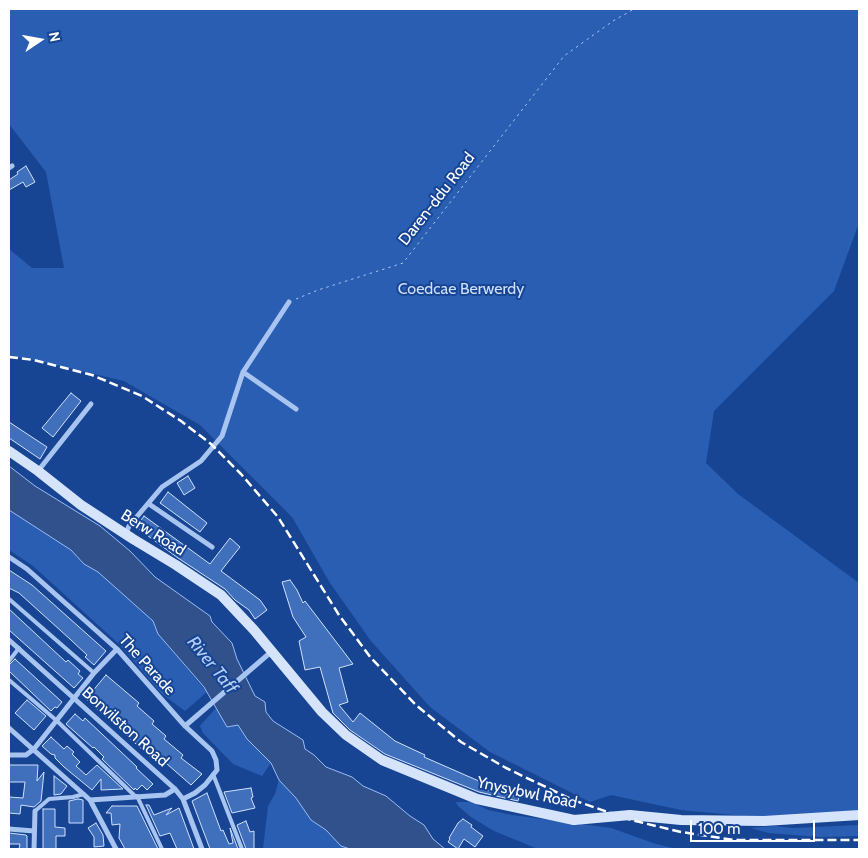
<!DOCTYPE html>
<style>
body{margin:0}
#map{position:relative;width:868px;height:858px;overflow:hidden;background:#174594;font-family:Cabin,sans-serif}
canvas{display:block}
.frame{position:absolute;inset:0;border:10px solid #fff;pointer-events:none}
.north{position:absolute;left:15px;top:15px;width:50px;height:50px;-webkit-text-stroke:4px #174594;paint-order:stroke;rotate:78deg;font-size:14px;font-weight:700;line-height:20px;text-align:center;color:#fff}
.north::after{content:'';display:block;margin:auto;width:18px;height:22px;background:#fff;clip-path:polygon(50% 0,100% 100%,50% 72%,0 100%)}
.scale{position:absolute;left:690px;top:820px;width:125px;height:22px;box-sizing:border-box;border:2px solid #fff;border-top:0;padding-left:6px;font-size:15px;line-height:18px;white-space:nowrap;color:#fff;-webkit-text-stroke:4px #174594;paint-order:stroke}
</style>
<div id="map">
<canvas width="868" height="858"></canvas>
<div class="frame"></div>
<div class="north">N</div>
<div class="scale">100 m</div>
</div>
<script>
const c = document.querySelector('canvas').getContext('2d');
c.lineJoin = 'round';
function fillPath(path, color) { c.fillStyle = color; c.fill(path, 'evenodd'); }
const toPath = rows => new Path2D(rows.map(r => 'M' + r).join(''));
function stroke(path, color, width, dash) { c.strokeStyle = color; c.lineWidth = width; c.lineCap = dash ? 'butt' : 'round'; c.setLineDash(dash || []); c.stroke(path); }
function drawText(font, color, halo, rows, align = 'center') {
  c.font = font + ' Cabin,sans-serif'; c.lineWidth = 4; c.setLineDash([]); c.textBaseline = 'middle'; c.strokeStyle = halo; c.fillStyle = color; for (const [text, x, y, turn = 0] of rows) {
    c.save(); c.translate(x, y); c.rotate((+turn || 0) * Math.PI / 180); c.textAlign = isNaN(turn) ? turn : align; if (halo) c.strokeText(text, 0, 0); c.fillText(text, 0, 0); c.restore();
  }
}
const green = toPath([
 [9,9,859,9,859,223,834,291,714,411,706,463,738,494,859,583,859,810,765,818,681,810,611,795,590,802,490,752,430,707,371,641,330,583,292,517,200,425,124,381,34,360,9,356,9,249,32,268,64,268,46,172,9,124],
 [9,510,71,550,84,564,98,572,153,621,158,634,207,692,185,711,162,694,120,645,33,566,9,550],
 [216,708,227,727,238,725,247,739,271,763,262,776,233,764,203,733,200,726],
 [279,779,296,798,311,820,325,829,341,846,350,849,263,849,268,806,275,794],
 [456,802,471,802,488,810,512,815,611,828,656,844,677,849,538,849,494,831,471,817,458,806],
 [859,825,859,836,819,837,769,833,750,828,775,826,793,828]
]);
const water = toPath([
 [9,466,35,486,100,526,130,551,155,577,210,616,212,622,232,643,237,659,255,696,265,702,266,712,273,721,303,740,305,749,314,755,326,767,352,777,363,786,386,796,410,816,424,825,433,839,445,849,350,849,341,846,326,830,311,820,296,798,279,780,271,763,247,739,238,725,227,727,204,687,158,634,153,621,98,572,84,564,71,550,9,510,9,466]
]);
const building = toPath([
 [26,166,35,182,26,187,23,182,9,190,9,180,18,174,17,172,26,166],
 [71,393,81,401,53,437,42,428,71,393],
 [9,422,47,447,40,459,9,438,9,422],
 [188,476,195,488,184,495,177,483,188,476],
 [168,492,207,523,200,532,160,503,168,492],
 [144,516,210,564,230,538,240,547,221,571,260,600,267,610,255,619,249,610,235,600,225,589,178,558,136,527,144,516],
 [9,570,32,585,106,651,94,665,85,657,87,655,71,640,19,593,9,588,9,570],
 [290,580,297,590,303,603,305,601,353,664,339,668,348,702,339,705,353,722,360,713,395,741,425,755,424,757,488,785,486,790,519,797,518,801,479,792,385,754,350,730,333,713,320,667,305,670,299,641,306,637,293,617,282,582,290,580],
 [9,609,66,662,68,660,80,671,78,674,83,678,74,688,9,630,9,609],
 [15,659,62,702,57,708,55,707,51,711,9,671,9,665,15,659],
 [106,675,139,703,137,706,154,721,152,724,166,736,164,739,183,755,181,758,202,774,191,785,159,757,155,761,86,699,106,675],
 [27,700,46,716,34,730,15,713,27,700],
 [75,714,83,721,85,718,137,767,136,768,153,784,147,790,142,785,137,790,135,788,134,790,102,759,104,757,94,747,93,748,66,724,75,714],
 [51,737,64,749,67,746,74,752,72,754,80,762,76,766,86,775,97,765,123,789,101,790,101,779,92,790,64,767,55,758,55,755,51,754,42,746,51,737],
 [9,765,38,765,37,781,44,772,41,801,34,807,21,805,20,814,9,813,9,797,23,798,25,782,9,782,9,765],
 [54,776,67,786,61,794,54,795,54,776],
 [251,788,253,797,251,798,255,808,232,813,224,792,251,788],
 [207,793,221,831,223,830,229,844,233,843,230,828,238,849,210,849,192,801,207,793],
 [78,799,83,800,83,823,69,823,69,801,78,799],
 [146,805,149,805,154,815,172,808,166,815,179,808,194,849,177,849,170,833,160,836,146,805],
 [112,806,137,806,158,849,125,849,119,838,120,824,112,825,111,813,106,813,112,806],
 [43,809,55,809,55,827,65,828,65,836,56,836,56,849,43,849,43,809],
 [463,819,472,825,471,827,483,836,475,847,464,839,458,849,448,842,450,839,449,838,458,823,463,819],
 [246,821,250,832,254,831,254,849,246,849,237,825,246,821],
 [96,823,103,835,104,846,94,847,94,837,88,828,96,823],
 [9,833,26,835,27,836,27,849,19,849,20,844,9,844,9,833]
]);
const path = toPath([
 [296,299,318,290,403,263,564,56,613,21,634,9]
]);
const service = toPath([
 [9,599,94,673],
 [9,661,19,648],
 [9,680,56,720,135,796],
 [213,774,242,849],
 [137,796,162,849],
 [35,811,49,799,73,797,84,794]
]);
const minor = toPath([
 [9,168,12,166],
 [243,372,296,409],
 [38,471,91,404],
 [149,504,212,547],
 [126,533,129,526,162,487,201,461,222,436,243,372,289,302],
 [9,557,27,569,117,649,185,726,212,751,216,760,217,770,205,785,195,793,183,799],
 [9,640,175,789,183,799,202,849],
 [185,726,271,652],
 [9,728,90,800,116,849],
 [9,755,26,755,34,749,94,673,117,649],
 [90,800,165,795,175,789],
 [9,829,34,831],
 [34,849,35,811]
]);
const secondary = toPath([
 [9,451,38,471,81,505,133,539,176,565,221,595,254,630,322,712,346,735,382,760,477,799,574,820],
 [630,815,681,820,764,821,859,815]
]);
const rail = toPath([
 [9,357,34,360,92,375,142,396,181,421,211,444,241,474,278,517,339,615,371,658,416,705,461,742,506,768,573,800,631,820,681,832,734,840,859,840]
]);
const secondaryBridge = toPath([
 [574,820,630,815]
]);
const streetNames = [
 ["Daren-ddu Road",437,199,-52],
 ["Berw Road",153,533,32],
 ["The Parade",147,665,48],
 ["Bonvilston Road",125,727,42],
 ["Ynysybwl Road",527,793,12]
];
const parkNames = [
 ["Coedcae Berwerdy",461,289]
];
const waterNames = [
 ["River Taff",212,665,51]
];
fillPath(green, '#2a5eb3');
fillPath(water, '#30518c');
stroke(water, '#9abdf3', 1);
fillPath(building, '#406fbc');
stroke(building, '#cfe0fc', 1);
stroke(path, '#a8c4f1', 1, [2.5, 4]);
stroke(service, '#a8c4f1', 4);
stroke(minor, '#a8c4f1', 5);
stroke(secondary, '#d6e4fb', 10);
stroke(rail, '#fff', 2.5, [9, 4]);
stroke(secondaryBridge, '#d6e4fb', 10);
drawText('16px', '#fff', '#174594', streetNames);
drawText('16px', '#cfe0fc', '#174594', parkNames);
drawText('italic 18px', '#b4cef7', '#174594', waterNames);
</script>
